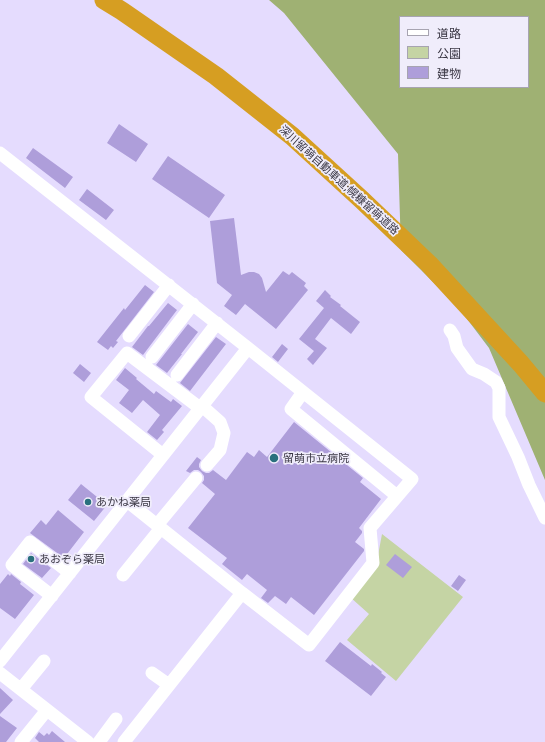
<!DOCTYPE html>
<meta charset="utf-8">
<style>
body{margin:0}
#map{position:relative;width:545px;height:742px;overflow:hidden;background:#e5dcfe;font-family:Commissioner,"Noto Sans JP",sans-serif}
canvas{display:block}
.legend{position:absolute;left:399px;top:16px;width:130px;height:72px;box-sizing:border-box;background:#f0edfb;border:1px solid #a7a4b1;margin:0;padding:5px 7px;list-style:none;font-size:12px;color:#393643}
.legend li{display:flex;align-items:center;gap:8px;height:20px}
.legend b{width:20px;border:1px solid #a7a4b1}
</style>
<div id="map">
<canvas width="545" height="742"></canvas>
<ul class="legend">
<li><b style="height:5px;background:#fff"></b>道路</li>
<li><b style="height:11px;background:#c5d4a4"></b>公園</li>
<li><b style="height:11px;background:#ae9eda"></b>建物</li>
</ul>
</div>
<script>
const c = document.querySelector('canvas').getContext('2d');
c.lineJoin = 'round';
function fillPath(path, color) { c.fillStyle = color; c.fill(path, 'evenodd'); }
const toPath = rows => new Path2D(rows.map(r => 'M' + r).join(''));
function stroke(path, color, width, dash) { c.strokeStyle = color; c.lineWidth = width; c.lineCap = dash ? 'butt' : 'round'; c.setLineDash(dash || []); c.stroke(path); }
function drawText(font, color, halo, rows, align = 'center') {
  c.font = font + ' Commissioner,"Noto Sans JP",sans-serif'; c.lineWidth = 3.5; c.setLineDash([]); c.textBaseline = 'middle'; c.strokeStyle = halo; c.fillStyle = color; for (const [text, x, y, turn = 0] of rows) {
    c.save(); c.translate(x, y); c.rotate((+turn || 0) * Math.PI / 180); c.textAlign = isNaN(turn) ? turn : align; if (halo) c.strokeText(text, 0, 0); c.fillText(text, 0, 0); c.restore();
  }
}
const green = toPath([
 [382,534,463,597,396,681,347,640,369,614,350,597,376,566]
]);
const forest = toPath([
 [269,0,545,0,545,480,489,348,458,307,401,250,398,154,284,13],
 [400,17,528,17,528,87,400,87]
]);
const building = toPath([
 [119,124,148,144,136,162,107,143],
 [33,148,73,177,65,188,26,158],
 [168,156,225,195,209,218,152,179],
 [87,189,114,210,106,220,79,200],
 [234,218,241,275,249,272,254,272,259,274,262,278,266,292,283,271,289,275,292,272,306,283,304,286,308,290,276,329,245,304,236,315,224,306,232,295,217,283,210,221],
 [145,285,154,292,116,341,118,342,113,348,111,346,108,350,97,342,124,308,125,310],
 [325,290,331,296,330,297,341,305,340,306,360,322,351,334,331,318,315,339,327,348,313,365,307,359,314,351,299,339,324,308,316,301],
 [168,303,177,310,143,355,132,347,148,326,149,326],
 [188,324,198,332,181,354,182,354,167,373,156,365],
 [216,337,226,344,190,391,180,383],
 [282,344,288,349,278,362,272,357],
 [80,364,91,373,84,382,73,373],
 [125,368,137,378,136,379,154,394,156,391,171,402,173,399,182,406,162,430,164,432,157,440,147,432,160,415,143,400,132,413,119,403,129,390,116,380],
 [294,422,363,478,360,482,381,499,359,528,362,531,362,533,355,542,364,549,364,551,314,615,291,597,286,604,275,596,268,603,261,598,267,590,247,574,242,580,222,564,227,558,188,528,215,494,202,483,204,480,204,476,201,472,198,470,194,470,190,473,186,471,197,457,201,460,199,464,199,467,202,471,206,473,209,473,213,470,226,480,247,452,254,457,259,450,267,457],
 [81,484,107,505,94,521,68,500],
 [58,510,84,532,64,558,30,533,41,520,46,525],
 [31,553,51,568,42,578,23,564],
 [395,554,412,567,403,578,386,565],
 [8,574,10,576,11,574,21,582,20,584,34,595,15,619,0,608,0,584],
 [459,575,466,580,458,591,451,586],
 [340,642,371,666,372,664,382,672,381,673,386,677,371,696,325,661],
 [0,688,13,700,0,714],
 [0,716,17,728,6,742,0,742],
 [52,731,65,742,39,742,35,738,39,732,44,736,47,733,49,735]
]);
const minor = toPath([
 [0,153,248,348,412,479,370,528,373,563,309,645,242,593],
 [450,330,454,336,457,348,472,369,484,374,496,382,499,388,499,417,518,457,529,485,545,518],
 [129,336,169,285],
 [152,357,193,304],
 [177,375,217,323],
 [303,392,291,409,397,496],
 [202,406,220,422,224,433,220,450,207,465],
 [163,455,91,397,127,353,200,408],
 [157,525,196,478],
 [123,575,161,528],
 [52,596,12,565,30,542,70,573],
 [0,661,248,348],
 [0,673,88,742],
 [152,673,169,685],
 [21,689,44,661],
 [21,742,47,710],
 [99,742,116,719],
 [124,742,242,593,127,501]
]);
const highway = toPath([
 [104,0,122,11,216,76,292,136,362,200,429,264,521,364,545,393]
]);
const markers = [
 [274,458,5,"#29707d"],
 [88,502,4,"#29707d"],
 [31,559,4,"#29707d"]
];
const streetNames = [
 ["深川留萌自動車道;幌糠留萌道路",339,180,42]
];
const poiNames = [
 ["留萌市立病院",283,458],
 ["あかね薬局",96,502],
 ["あおぞら薬局",39,559]
];
fillPath(green, '#c5d4a4');
fillPath(forest, '#9fb173');
fillPath(building, '#ae9eda');
stroke(minor, '#fff', 13);
stroke(highway, '#d69e22', 19);
for (const [x, y, r, color] of markers) { const dot = new Path2D(); dot.arc(x, y, r, 0, 2 * Math.PI); c.fillStyle = color; c.fill(dot); stroke(dot, '#f0edfb', 1.5); }
drawText('11px', '#393643', '#f0edfb', streetNames);
drawText('11px', '#393643', '#f0edfb', poiNames, 'left');
</script>
